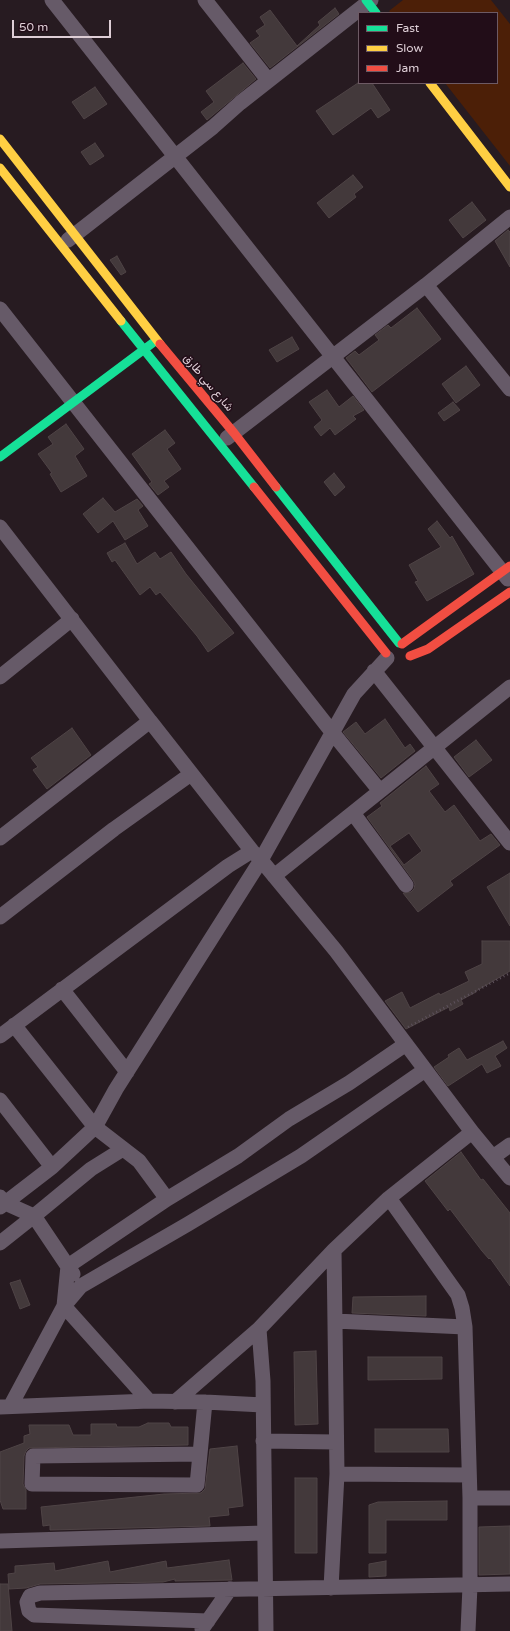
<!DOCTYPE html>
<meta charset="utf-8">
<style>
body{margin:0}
#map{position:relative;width:510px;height:1631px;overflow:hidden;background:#271b21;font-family:"Varela Round",sans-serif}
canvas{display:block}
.legend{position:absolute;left:358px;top:12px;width:140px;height:72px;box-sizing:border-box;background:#220d18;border:1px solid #6d5a64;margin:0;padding:5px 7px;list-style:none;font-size:12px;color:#deced6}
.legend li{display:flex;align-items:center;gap:8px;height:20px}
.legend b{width:20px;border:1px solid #6d5a64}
.scale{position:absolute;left:12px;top:20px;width:99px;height:18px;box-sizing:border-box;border:2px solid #deced6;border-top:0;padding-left:5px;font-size:12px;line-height:14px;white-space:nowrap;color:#deced6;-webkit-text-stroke:3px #220d18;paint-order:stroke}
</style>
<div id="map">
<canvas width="510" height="1631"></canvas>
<ul class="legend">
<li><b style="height:5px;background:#16e098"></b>Fast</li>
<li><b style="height:5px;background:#ffcf43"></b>Slow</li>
<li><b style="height:5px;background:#f24e42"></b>Jam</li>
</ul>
<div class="scale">50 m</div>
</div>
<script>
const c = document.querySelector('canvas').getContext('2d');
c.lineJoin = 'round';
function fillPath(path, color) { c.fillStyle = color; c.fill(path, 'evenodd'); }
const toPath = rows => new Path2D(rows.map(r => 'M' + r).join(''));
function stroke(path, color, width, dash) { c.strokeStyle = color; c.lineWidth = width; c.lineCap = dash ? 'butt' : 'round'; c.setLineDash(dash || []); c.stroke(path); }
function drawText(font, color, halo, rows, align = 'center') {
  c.font = font + ' "Varela Round",Vazirmatn,sans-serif'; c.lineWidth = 3; c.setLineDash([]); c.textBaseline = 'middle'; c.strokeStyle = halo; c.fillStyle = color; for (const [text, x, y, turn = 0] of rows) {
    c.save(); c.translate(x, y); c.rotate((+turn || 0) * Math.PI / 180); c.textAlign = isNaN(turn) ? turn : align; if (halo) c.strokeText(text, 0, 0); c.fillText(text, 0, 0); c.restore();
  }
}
const green = toPath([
 [403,0,491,0,510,24,510,166,445,83,497,83,497,13,391,13,389,11]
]);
const building = toPath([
 [335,8,339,14,270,68,250,43,260,36,256,31,265,25,260,17,270,10,297,46,320,25,318,22,335,8],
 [243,63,256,79,207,120,201,112,214,102,206,91,243,63],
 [358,83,372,83,390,110,378,118,371,108,333,135,316,111,358,83],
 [95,87,107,104,84,119,72,102,95,87],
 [95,143,104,156,90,165,81,152,95,143],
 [353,175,363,187,354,194,356,197,329,218,317,203,353,175],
 [472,202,486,220,463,238,449,220,472,202],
 [508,230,510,232,510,267,495,241,508,230],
 [117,256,126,272,121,275,110,260,117,256],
 [417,308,441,339,372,392,346,358,355,351,359,355,379,340,375,335,388,325,391,328,417,308],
 [292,337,299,349,277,362,269,350,292,337],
 [466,366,480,385,456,403,442,384,466,366],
 [327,390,339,407,353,396,364,410,353,416,356,419,335,435,330,428,321,436,314,427,322,420,309,402,327,390],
 [453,402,460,410,444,421,438,413,453,402],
 [66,424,84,449,75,456,87,476,61,492,50,474,52,473,38,454,53,444,48,437,66,424],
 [165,430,175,443,167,449,181,469,164,481,169,487,158,495,149,484,152,482,132,454,165,430],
 [334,473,345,487,335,496,324,482,334,473],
 [103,498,115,512,137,499,143,506,138,510,148,526,125,540,113,521,98,533,83,514,103,498],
 [437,521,450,538,452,536,474,574,427,601,415,582,418,581,409,565,441,547,428,529,437,521],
 [125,543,137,564,155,552,160,559,171,552,186,574,234,633,208,652,197,636,160,592,156,595,150,587,140,595,115,560,112,562,107,553,125,543],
 [385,719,405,748,410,744,415,751,381,778,343,732,356,722,365,734,385,719],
 [72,728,91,755,47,789,33,770,38,767,31,758,72,728],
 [476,740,492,760,469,777,454,757,476,740],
 [426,766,439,784,429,791,445,812,454,805,480,841,491,834,500,845,450,881,453,885,418,912,403,893,411,892,414,889,415,884,413,880,367,817,382,806,380,803,426,766],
 [409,833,422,851,404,865,390,846,409,833],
 [510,873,510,926,487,887,510,873],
 [482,941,510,941,510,971,476,991,476,992,461,1000,463,1004,450,1011,449,1007,406,1029,385,1001,402,992,410,1008,439,993,440,995,469,981,465,972,482,964,482,941],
 [503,1041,507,1048,495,1056,501,1066,487,1073,482,1064,448,1086,434,1067,449,1057,448,1055,459,1048,467,1060,503,1041],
 [461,1152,481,1180,483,1179,510,1213,510,1286,490,1258,489,1259,482,1251,450,1209,448,1211,425,1181,461,1152],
 [20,1280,30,1305,20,1309,10,1283,20,1280],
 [426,1296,426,1316,352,1313,353,1297,426,1296],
 [316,1351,318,1424,295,1425,294,1352,316,1351],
 [368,1357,442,1357,442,1379,368,1380,368,1357],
 [148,1423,169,1423,171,1427,188,1427,188,1445,29,1448,26,1451,24,1456,23,1484,26,1490,26,1509,3,1509,0,1500,0,1452,24,1443,24,1436,30,1434,29,1425,69,1425,73,1435,91,1435,91,1424,116,1424,117,1427,139,1427,148,1423],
 [375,1429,448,1429,449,1452,375,1452,375,1429],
 [237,1446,243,1506,228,1508,229,1515,209,1517,210,1526,50,1530,50,1525,43,1526,41,1507,164,1494,201,1493,205,1489,210,1449,237,1446],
 [295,1478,317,1478,317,1553,295,1553,295,1478],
 [447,1501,447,1520,386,1520,386,1553,369,1553,369,1505,378,1502,447,1501],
 [510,1526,510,1574,479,1575,479,1527,510,1526],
 [229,1560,232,1580,175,1581,175,1579,163,1582,40,1584,26,1588,9,1589,8,1574,15,1573,15,1566,54,1563,55,1571,108,1561,110,1572,166,1561,167,1568,229,1560],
 [386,1561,386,1576,369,1577,369,1564,386,1561],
 [0,1584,8,1584,12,1631,0,1631,0,1584]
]);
const path = toPath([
 [408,1027,510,973]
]);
const street = toPath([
 [52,0,508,579],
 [205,0,268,80],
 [68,240,213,127,240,103,371,0],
 [426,285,510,389],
 [0,309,332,732,380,791],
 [227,438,426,285,510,217],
 [0,527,150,721],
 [374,671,510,843],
 [0,677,72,619],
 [353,813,406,885],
 [0,838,150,721,252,851,261,860,354,694,387,658],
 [274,876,510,687],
 [0,917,114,829,191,774],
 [62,989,127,1072],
 [14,1025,95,1127,139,1161,167,1199],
 [0,1036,228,866,252,851],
 [0,1100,52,1167],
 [493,1157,510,1145],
 [0,1197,5,1203,34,1216,0,1243],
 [389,1198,458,1295,462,1308,465,1327,470,1498,470,1586,468,1631],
 [0,1207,52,1167,95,1127,116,1089,261,860,336,951,472,1132],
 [334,1250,337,1474,469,1475],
 [73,1274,34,1216,91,1169,123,1149],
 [64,1306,68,1266,167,1199,238,1156,289,1119,349,1083,406,1044],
 [64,1306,81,1286,188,1224,301,1156,425,1070],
 [335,1321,465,1327],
 [175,1402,259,1329],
 [11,1405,64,1306,149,1401],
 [0,1407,149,1401,205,1402,263,1405],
 [263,1441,336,1442],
 [200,1454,197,1485,32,1484,33,1456,200,1454],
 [200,1454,205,1402],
 [470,1498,510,1498],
 [0,1541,264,1533],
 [331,1588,337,1474],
 [208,1621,34,1615,29,1611,27,1602,30,1596,40,1593,510,1584],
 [202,1629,230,1589],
 [266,1631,263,1381,259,1329,334,1250,389,1198,472,1132,510,1178]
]);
const fast = toPath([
 [366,0,376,13],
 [121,321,254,487],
 [0,457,154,342],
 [276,487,399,643]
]);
const slow = toPath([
 [430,83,510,187],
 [0,139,160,344],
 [0,168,121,321]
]);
const jam = toPath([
 [160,344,234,433,276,487],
 [254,487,386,653],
 [402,644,510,566],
 [410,656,428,649,510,592]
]);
const streetNames = [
 ["شارع سي طارق",208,383,50]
];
fillPath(green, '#4c1f07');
fillPath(building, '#43393b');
stroke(building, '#4f4446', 1);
stroke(path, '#5e525d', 2.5, [1, 3]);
stroke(street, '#665a68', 15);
stroke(fast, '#16e098', 9);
stroke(slow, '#ffcf43', 9);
stroke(jam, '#f24e42', 9);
drawText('12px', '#deced6', '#220d18', streetNames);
</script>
